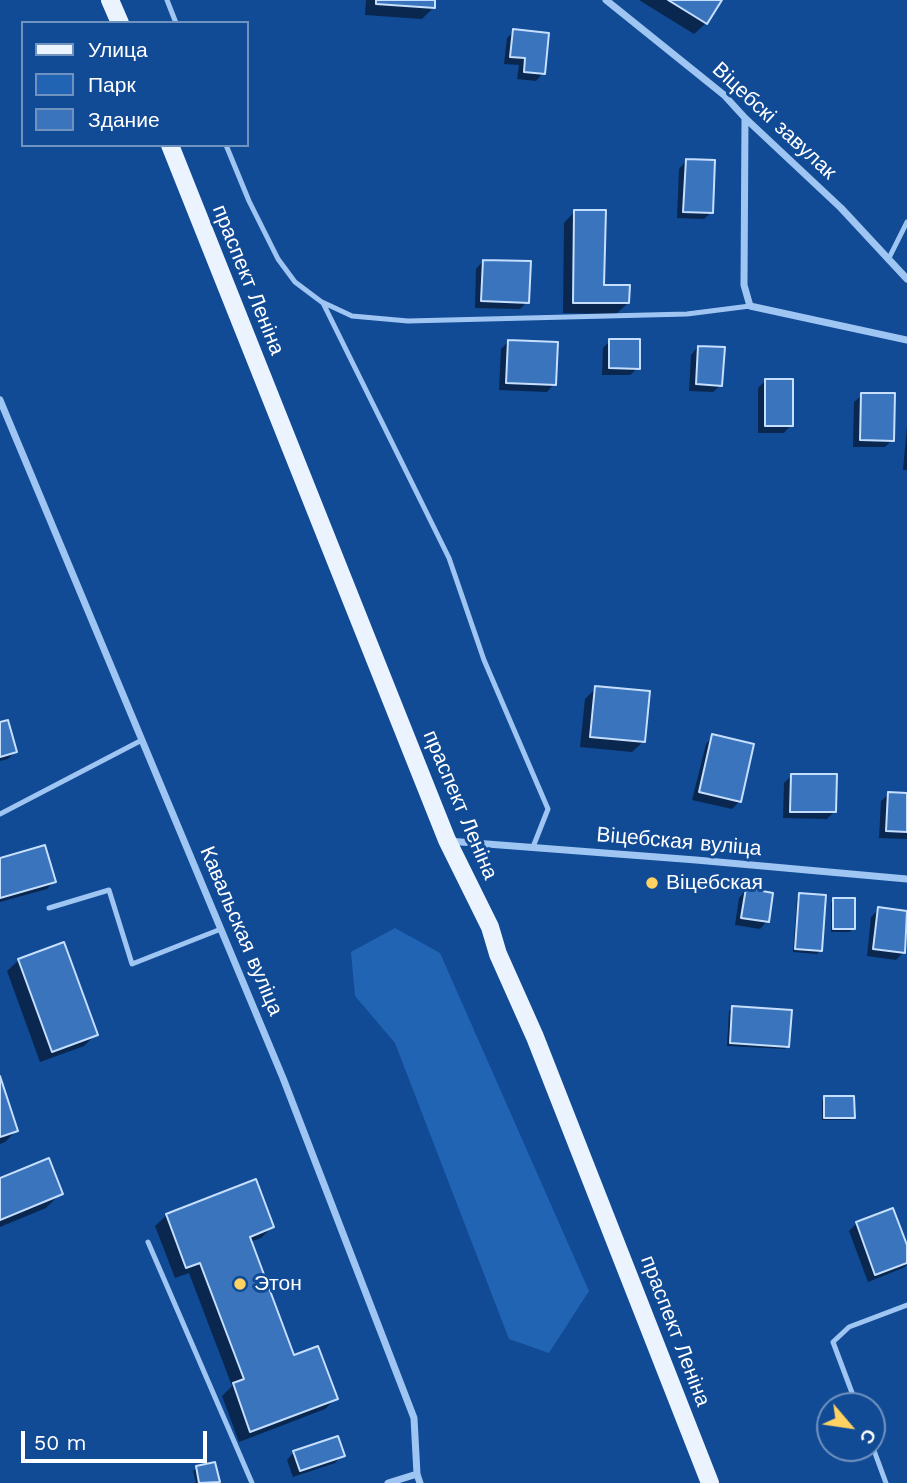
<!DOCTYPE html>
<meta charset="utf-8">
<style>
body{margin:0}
#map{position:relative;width:907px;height:1483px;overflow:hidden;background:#114a95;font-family:"Work Sans",sans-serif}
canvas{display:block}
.legend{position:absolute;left:21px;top:21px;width:228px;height:126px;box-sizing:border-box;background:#114a95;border:2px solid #7092bf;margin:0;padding:9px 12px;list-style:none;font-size:21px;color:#fff}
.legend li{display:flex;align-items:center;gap:14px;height:35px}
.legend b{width:35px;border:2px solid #7092bf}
.north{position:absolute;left:816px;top:1392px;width:70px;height:70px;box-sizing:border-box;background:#114a95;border:2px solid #7092bf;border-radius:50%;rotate:119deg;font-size:19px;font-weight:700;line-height:28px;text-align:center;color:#fff}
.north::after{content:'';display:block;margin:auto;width:24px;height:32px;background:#ffd261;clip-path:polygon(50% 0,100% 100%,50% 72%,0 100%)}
.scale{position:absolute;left:21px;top:1431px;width:186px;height:32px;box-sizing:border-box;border:4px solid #fff;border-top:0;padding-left:9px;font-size:21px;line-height:24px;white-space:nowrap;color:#fff;-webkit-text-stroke:5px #114a95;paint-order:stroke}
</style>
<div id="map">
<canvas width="907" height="1483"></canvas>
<ul class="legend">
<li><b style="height:9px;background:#ebf3ff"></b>Улица</li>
<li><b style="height:19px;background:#2264b4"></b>Парк</li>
<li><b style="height:19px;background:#3974bd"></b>Здание</li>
</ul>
<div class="north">С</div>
<div class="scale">50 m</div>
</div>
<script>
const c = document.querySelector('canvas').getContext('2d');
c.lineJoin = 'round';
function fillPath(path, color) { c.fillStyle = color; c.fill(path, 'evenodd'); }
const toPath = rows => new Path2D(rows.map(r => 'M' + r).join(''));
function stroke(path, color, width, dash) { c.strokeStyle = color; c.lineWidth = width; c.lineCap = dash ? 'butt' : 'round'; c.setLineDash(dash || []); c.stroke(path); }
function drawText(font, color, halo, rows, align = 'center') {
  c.font = font + ' "Work Sans",sans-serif'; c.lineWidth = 6; c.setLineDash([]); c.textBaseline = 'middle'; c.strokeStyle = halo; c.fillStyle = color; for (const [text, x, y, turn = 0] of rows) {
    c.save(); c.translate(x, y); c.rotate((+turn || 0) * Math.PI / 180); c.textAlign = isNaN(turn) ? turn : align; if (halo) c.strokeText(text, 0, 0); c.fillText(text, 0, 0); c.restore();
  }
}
const green = toPath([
 [395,928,440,953,589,1291,549,1353,509,1339,395,1043,355,996,351,952]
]);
const shadow = toPath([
 [366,0,434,0,433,8,422,19,365,15],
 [639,0,720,0,706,23,694,34],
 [514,31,543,73,536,81,517,79,519,65,504,64,507,38],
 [686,161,712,212,704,219,677,218,679,169],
 [575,211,603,286,628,303,616,314,563,313,564,223],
 [483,261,527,302,520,309,475,308,476,269],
 [610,341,638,368,630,375,602,375,603,348],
 [508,342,554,384,547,392,499,390,501,349],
 [698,347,721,385,713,392,689,391,691,355],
 [765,381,791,425,784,433,758,433,758,388],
 [862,395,892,440,885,447,853,447,854,402],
 [907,425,907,470,903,470],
 [596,688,644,741,632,752,580,747,585,699],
 [0,724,15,752,8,759,0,761],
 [713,736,752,746,739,802,732,809,692,800,706,744],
 [792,775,834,812,827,819,783,818,784,783],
 [889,794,907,795,907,839,879,838,881,801],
 [0,860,54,881,47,889,0,902],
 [746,890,767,921,760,929,735,925,739,898],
 [800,895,820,950,817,954,793,952,797,898],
 [834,899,853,928,850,932,831,932,831,903],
 [879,909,907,913,904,952,896,960,867,956,871,917],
 [19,960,96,1034,84,1046,40,1062,7,971],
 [733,1008,788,1046,785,1049,727,1046,729,1011],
 [0,1081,16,1131,5,1142,0,1144],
 [825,1098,853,1117,850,1120,822,1120,822,1101],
 [0,1180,61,1193,46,1208,0,1227],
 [167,1215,272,1227,261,1238,250,1242,293,1357,336,1398,325,1409,239,1442,222,1396,232,1386,189,1273,175,1278,155,1226],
 [857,1223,907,1250,907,1265,903,1268,868,1282,849,1231],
 [294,1452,342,1455,335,1463,293,1477,287,1460],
 [197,1468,218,1482,217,1483,196,1483,193,1471]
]);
const building = toPath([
 [376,0,435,0,435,8,376,4,376,0],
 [668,0,722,0,707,24,668,0],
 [513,29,549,33,545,74,524,72,525,58,510,57,513,29],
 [686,159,715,160,713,213,683,212,686,159],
 [574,210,606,210,604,285,630,285,629,303,573,303,574,210],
 [483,260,531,261,529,303,481,301,483,260],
 [609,339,640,339,640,369,609,368,609,339],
 [508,340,558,342,556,385,506,383,508,340],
 [698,346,725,347,722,386,696,384,698,346],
 [765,379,793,379,793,426,765,426,765,379],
 [861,393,895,393,894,441,860,440,861,393],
 [595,686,650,691,645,742,590,737,595,686],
 [8,720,17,752,0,757,0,722,8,720],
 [712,734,754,744,741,802,699,792,712,734],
 [791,774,837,774,836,812,790,812,791,774],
 [888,792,907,793,907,832,886,831,888,792],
 [45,845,56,882,0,898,0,858,45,845],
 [746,888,773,893,769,922,741,918,746,888],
 [799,893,826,895,822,951,795,949,799,893],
 [833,898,855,898,855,929,833,929,833,898],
 [878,907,907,911,905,953,873,949,878,907],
 [64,942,98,1035,52,1052,18,959,64,942],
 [732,1006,792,1010,789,1047,730,1043,732,1006],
 [0,1076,18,1131,0,1137,0,1076],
 [824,1096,854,1096,855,1118,824,1118,824,1096],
 [49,1158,63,1194,0,1220,0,1178,49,1158],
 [256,1179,274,1227,250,1237,294,1355,318,1346,338,1399,250,1432,233,1383,244,1379,200,1263,186,1268,166,1214,256,1179],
 [893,1208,907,1245,907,1263,875,1275,856,1222,893,1208],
 [338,1436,345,1456,300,1471,293,1451,338,1436],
 [215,1462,220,1482,199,1483,196,1466,215,1462]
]);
const service = toPath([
 [167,0,176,23],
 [226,145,249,201,278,259,295,282,323,303,449,558,484,660,548,809,533,847],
 [888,260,907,222],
 [322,302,352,316,408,321,687,314,750,306],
 [0,814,142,740],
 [49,908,109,890,132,964,221,929],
 [148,1242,252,1483],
 [857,1406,833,1342,849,1327,907,1305],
 [872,1445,886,1483]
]);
const minor = toPath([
 [606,0,724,95,745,118,841,208,907,279],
 [745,118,744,285,750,306,907,340],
 [0,400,283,1078,414,1418,417,1474,420,1483],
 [448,841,696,860,907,879],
 [388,1483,417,1474]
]);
const primary = toPath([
 [110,0,120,23],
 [170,145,447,840,490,927,498,954,535,1037,710,1483]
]);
const markers = [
 [652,883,7,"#ffd261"],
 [240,1284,7,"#ffd261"]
];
const streetNames = [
 ["Віцебскі завулак",774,121,43],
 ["праспект Леніна",248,280,68],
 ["праспект Леніна",460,805,67],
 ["Віцебская вуліца",679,842,5],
 ["Кавальская вуліца",241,931,67],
 ["праспект Леніна",675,1331,69]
];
const poiNames = [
 ["Віцебская",666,883],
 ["Этон",254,1284]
];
fillPath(green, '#2264b4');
fillPath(shadow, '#0007');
fillPath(building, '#3974bd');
stroke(building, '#c7dffe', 2);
stroke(service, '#9fc5f3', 5);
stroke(minor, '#9fc5f3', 7);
stroke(primary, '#ebf3ff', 18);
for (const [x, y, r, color] of markers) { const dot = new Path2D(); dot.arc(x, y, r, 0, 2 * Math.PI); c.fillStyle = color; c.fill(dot); stroke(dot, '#114a95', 2.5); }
drawText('21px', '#fff', '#114a95', streetNames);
drawText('21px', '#fff', '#114a95', poiNames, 'left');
</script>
